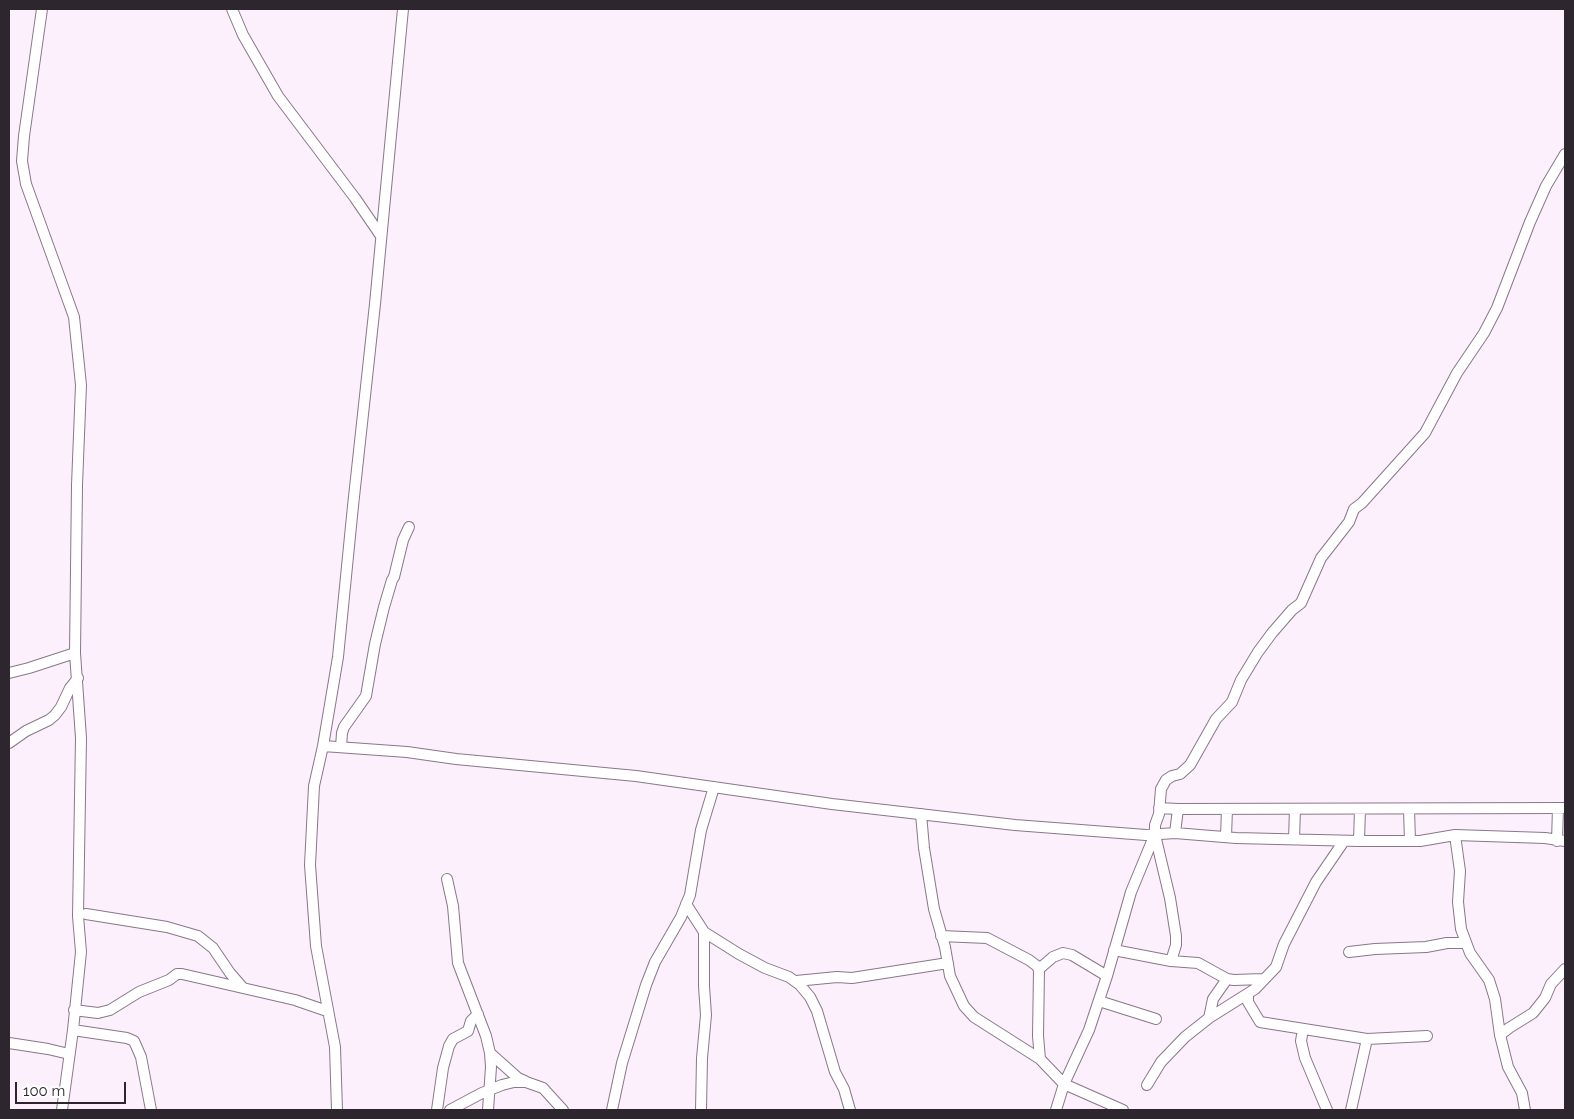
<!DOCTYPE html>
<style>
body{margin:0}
#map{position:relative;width:1574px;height:1119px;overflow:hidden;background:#fcf0fd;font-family:Raleway,sans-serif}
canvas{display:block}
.frame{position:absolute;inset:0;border:10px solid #2d262e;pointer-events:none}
.scale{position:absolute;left:15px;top:1082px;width:111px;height:22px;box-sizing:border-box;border:2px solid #2d262e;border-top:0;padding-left:6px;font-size:15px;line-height:18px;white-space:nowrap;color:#2d262e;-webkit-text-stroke:4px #fff;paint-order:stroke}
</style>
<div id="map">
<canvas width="1574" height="1119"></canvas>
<div class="frame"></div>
<div class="scale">100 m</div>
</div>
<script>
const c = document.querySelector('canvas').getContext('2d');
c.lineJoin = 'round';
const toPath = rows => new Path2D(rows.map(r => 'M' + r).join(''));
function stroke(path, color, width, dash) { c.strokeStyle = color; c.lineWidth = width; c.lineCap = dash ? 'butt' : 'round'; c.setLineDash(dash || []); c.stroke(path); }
const minor = toPath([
 [42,9,24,136,22,161,26,184,74,317,81,385,77,485,75,653,81,738,78,916,81,952,73,1030,62,1110],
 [232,9,243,35,278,96,355,198,381,236],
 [9,673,29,668,75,653],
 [9,743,26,731,49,720,55,715,61,707,70,688,78,678],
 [323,746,407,752,456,759,636,776,832,804,1015,825,1146,835,1175,833,1236,838,1359,841,1420,841,1455,835,1545,838,1565,841],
 [341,747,342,733,344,727,366,696,375,644,384,607,392,580,394,577,403,540,409,527],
 [1159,808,1178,809,1565,808],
 [1409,809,1410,841],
 [921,814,924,848,934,909,945,947,950,976,964,1006,974,1017,1040,1059,1064,1084,1123,1110],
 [1175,833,1178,809],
 [1155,835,1170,898,1176,936,1176,945,1171,961],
 [1455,835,1460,871,1458,902,1461,929,1470,953,1489,980,1495,999,1500,1035,1508,1067,1522,1093,1525,1110],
 [1226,837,1227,809],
 [1294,839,1295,809],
 [1359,841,1360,809],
 [1557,841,1558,808],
 [447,879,453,906,458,963,486,1036,490,1053,491,1067,488,1110],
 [686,904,704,932,739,954,765,968,789,977,800,985,810,997,817,1011,835,1072,844,1089,850,1110],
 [86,914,167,927,198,936,213,948,230,973,243,988],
 [941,936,987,938,1029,960,1037,966,1039,970,1038,1036,1040,1059],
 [1114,950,1171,961,1198,963,1227,979,1234,980,1263,979],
 [1349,952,1375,949,1426,947,1447,943,1465,943],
 [1039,969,1053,957,1063,953,1072,955,1107,976],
 [796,981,837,977,852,978,948,963],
 [1248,994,1248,1002,1260,1022,1367,1039,1427,1036],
 [1099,1001,1156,1019],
 [74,1010,98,1013,110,1010,139,992,169,980,177,974,182,974,295,1000,327,1011],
 [1209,1018,1213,999,1227,979],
 [1303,1029,1301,1041,1305,1058,1327,1110],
 [73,1030,127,1038,134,1041,141,1057,151,1110],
 [1500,1035,1509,1028,1533,1013,1545,998,1551,984,1565,969],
 [9,1043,48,1049,69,1054],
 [490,1053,518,1078,525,1081],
 [1147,1085,1161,1062,1185,1037,1209,1018,1255,989,1276,967,1284,944,1316,882,1344,841],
 [337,1110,335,1047,316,946,310,865,314,786,323,746,338,657,353,506,375,304,403,9],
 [437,1110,443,1068,449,1046,453,1039,468,1031,471,1021,478,1014],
 [450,1110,482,1093,502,1085,514,1082,526,1082,543,1088,563,1110],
 [612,1110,622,1063,646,985,655,962,681,917,690,895,701,830,714,787],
 [701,1110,702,1058,706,1015,704,986,704,932],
 [1056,1110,1064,1084,1089,1030,1107,976,1131,892,1155,834,1155,825,1159,814,1161,789,1166,780,1172,776,1180,774,1190,765,1216,719,1232,702,1241,680,1258,652,1272,633,1292,610,1301,603,1321,558,1349,522,1354,509,1362,503,1425,433,1457,373,1484,333,1497,308,1530,222,1546,186,1565,154],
 [1351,1110,1367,1039]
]);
stroke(minor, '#89778a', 12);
stroke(minor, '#fff', 10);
</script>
